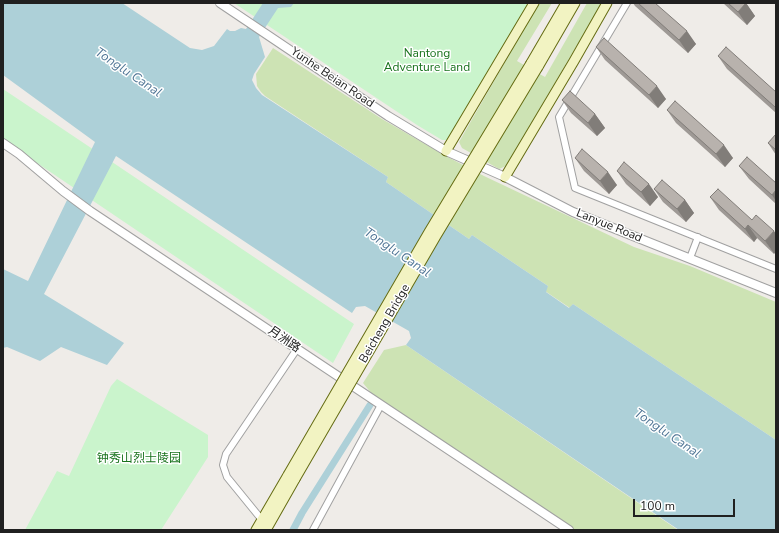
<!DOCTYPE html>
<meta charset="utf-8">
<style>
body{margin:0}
#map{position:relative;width:779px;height:533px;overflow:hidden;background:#efece8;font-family:"Nunito Sans",sans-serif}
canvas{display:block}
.frame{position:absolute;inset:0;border:4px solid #202020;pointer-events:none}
.scale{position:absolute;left:633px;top:499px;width:102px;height:18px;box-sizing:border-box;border:2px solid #202020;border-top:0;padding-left:5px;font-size:12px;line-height:14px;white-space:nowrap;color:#202020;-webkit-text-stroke:3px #fff;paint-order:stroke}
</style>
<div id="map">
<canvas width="779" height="533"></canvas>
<div class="frame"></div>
<div class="scale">100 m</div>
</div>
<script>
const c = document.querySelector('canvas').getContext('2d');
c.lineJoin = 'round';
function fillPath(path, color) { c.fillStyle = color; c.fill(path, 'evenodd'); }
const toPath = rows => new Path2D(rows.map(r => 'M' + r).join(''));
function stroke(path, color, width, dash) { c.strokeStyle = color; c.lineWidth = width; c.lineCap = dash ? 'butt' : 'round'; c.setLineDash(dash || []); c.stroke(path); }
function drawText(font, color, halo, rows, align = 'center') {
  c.font = font + ' "Nunito Sans","Noto Sans SC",sans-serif'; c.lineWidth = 3; c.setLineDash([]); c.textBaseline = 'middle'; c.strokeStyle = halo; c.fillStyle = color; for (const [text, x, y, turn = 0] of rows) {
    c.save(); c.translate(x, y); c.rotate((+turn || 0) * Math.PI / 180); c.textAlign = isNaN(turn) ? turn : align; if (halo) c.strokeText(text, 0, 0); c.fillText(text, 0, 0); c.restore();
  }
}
const grass = toPath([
 [539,3,552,3,517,61,545,77,587,3,602,3,506,166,499,169,462,148,459,142],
 [273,48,382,119,444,155,484,176,634,247,690,266,776,302,776,440,573,304,570,308,545,291,548,286,472,235,469,239,386,182,388,177,265,96,261,92,257,86,256,74],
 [406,345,678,530,569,530,381,405,363,383,384,350]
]);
const park = toPath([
 [234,3,531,3,448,140,442,140,417,125],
 [3,89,354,324,333,363,3,140],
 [117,379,208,435,208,457,161,530,25,530,57,471,69,476,111,386]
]);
const water = toPath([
 [3,3,122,3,190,48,202,50,214,46,227,29,230,31,235,31,241,28,246,29,263,3,294,3,291,7,278,8,259,37,265,57,254,74,252,80,256,88,262,95,388,177,386,182,469,239,472,235,548,286,546,292,569,308,573,304,776,440,776,530,679,530,406,345,411,338,409,331,365,306,356,307,352,313,116,156,44,294,124,343,107,365,61,347,40,361,7,347,3,348,3,269,28,281,95,142,3,75]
]);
const canal = toPath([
 [293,530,302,513,370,405]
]);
const minor = toPath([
 [627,3,559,117,575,188,776,269],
 [690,258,698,237],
 [262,520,227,477,223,465,226,454,297,349],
 [313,530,381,405]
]);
const tertiary = toPath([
 [220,3,388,116,446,151,505,177,573,212,776,293],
 [3,143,19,154,63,191,90,211,569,530]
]);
const secondary = toPath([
 [531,63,566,3],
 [538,67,575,3],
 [446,151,534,3],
 [505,177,574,61,607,3],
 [256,530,288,475],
 [266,530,295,479]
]);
const secondaryBridge = toPath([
 [288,475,429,232,531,63],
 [295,479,436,236,538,67]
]);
const wall = toPath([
 [633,3,655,3,696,44,688,53,635,6],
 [723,3,746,3,755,16,747,25],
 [596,47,666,99,658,108,605,60],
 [718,56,776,92,776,113,727,69],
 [562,100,595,114,605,128,597,136,571,113],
 [667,110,733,158,725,167,676,123],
 [776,135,776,155,768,143],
 [575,158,617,185,609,194,584,171],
 [739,166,776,183,776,204,749,179],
 [617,171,658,197,650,206,626,184],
 [654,189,685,200,694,213,686,222,663,202],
 [710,197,752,220,774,254,757,238,754,242,719,210]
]);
const shadedWall = toPath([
 [746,3,755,16,747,25,738,12],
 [687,31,696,44,688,53,679,40],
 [657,86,666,99,658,108,649,95],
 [595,114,605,128,597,136,588,123],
 [724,145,733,158,725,167,716,154],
 [608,172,617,185,609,194,600,181],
 [649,184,658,197,650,206,641,192],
 [776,190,776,201,772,195],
 [685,200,694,213,686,222,677,209],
 [748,225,757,238,754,242,745,229],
 [774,231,776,234,776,252,774,254,765,241]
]);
const building = toPath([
 [638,3,655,3,687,31,679,40,638,3],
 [728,3,746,3,738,12,728,3],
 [604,38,657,86,649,95,596,47,604,38],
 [726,47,776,92,776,106,775,107,718,56,726,47],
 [570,91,595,114,588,123,562,100,570,91],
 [675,101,724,145,716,154,667,110,675,101],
 [776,134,776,150,768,143,776,134],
 [582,149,608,172,600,181,575,158,582,149],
 [747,157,776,183,776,190,772,195,739,166,747,157],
 [624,162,649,184,641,192,617,171,624,162],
 [662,180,685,200,677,209,654,189,662,180],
 [718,189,752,220,756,215,774,231,765,241,748,225,745,229,710,197,718,189]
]);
const parkNames = [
 ["Nantong",427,54],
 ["Adventure Land",427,68],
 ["钟秀山烈士陵园",139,459]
];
const streetNames = [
 ["Yunhe Beian Road",332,78,34],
 ["Lanyue Road",609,226,22],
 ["Beicheng Bridge",385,324,-60],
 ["月洲路",284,340,34]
];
const waterNames = [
 ["Tonglu Canal",128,73,34],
 ["Tonglu Canal",397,253,34],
 ["Tonglu Canal",667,434,34]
];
fillPath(grass, '#cde3b4');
fillPath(park, '#caf4cc');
fillPath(water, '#add0d8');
stroke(canal, '#add0d8', 7);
stroke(minor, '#a1a1a1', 8);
stroke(tertiary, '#a1a1a1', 10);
stroke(secondary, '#656c12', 11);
stroke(minor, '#fff', 6);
stroke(tertiary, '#fff', 8);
stroke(secondary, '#f2f3c2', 9);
stroke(secondaryBridge, '#656c12', 11, []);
stroke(secondaryBridge, '#f2f3c2', 9);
fillPath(wall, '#9e9995');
fillPath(shadedWall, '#817d79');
fillPath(building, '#b8b2ad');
stroke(building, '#817d79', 1);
drawText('12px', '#19731d', '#fff', parkNames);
drawText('12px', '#202020', '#fff', streetNames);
drawText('italic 13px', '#507696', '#fff', waterNames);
</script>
